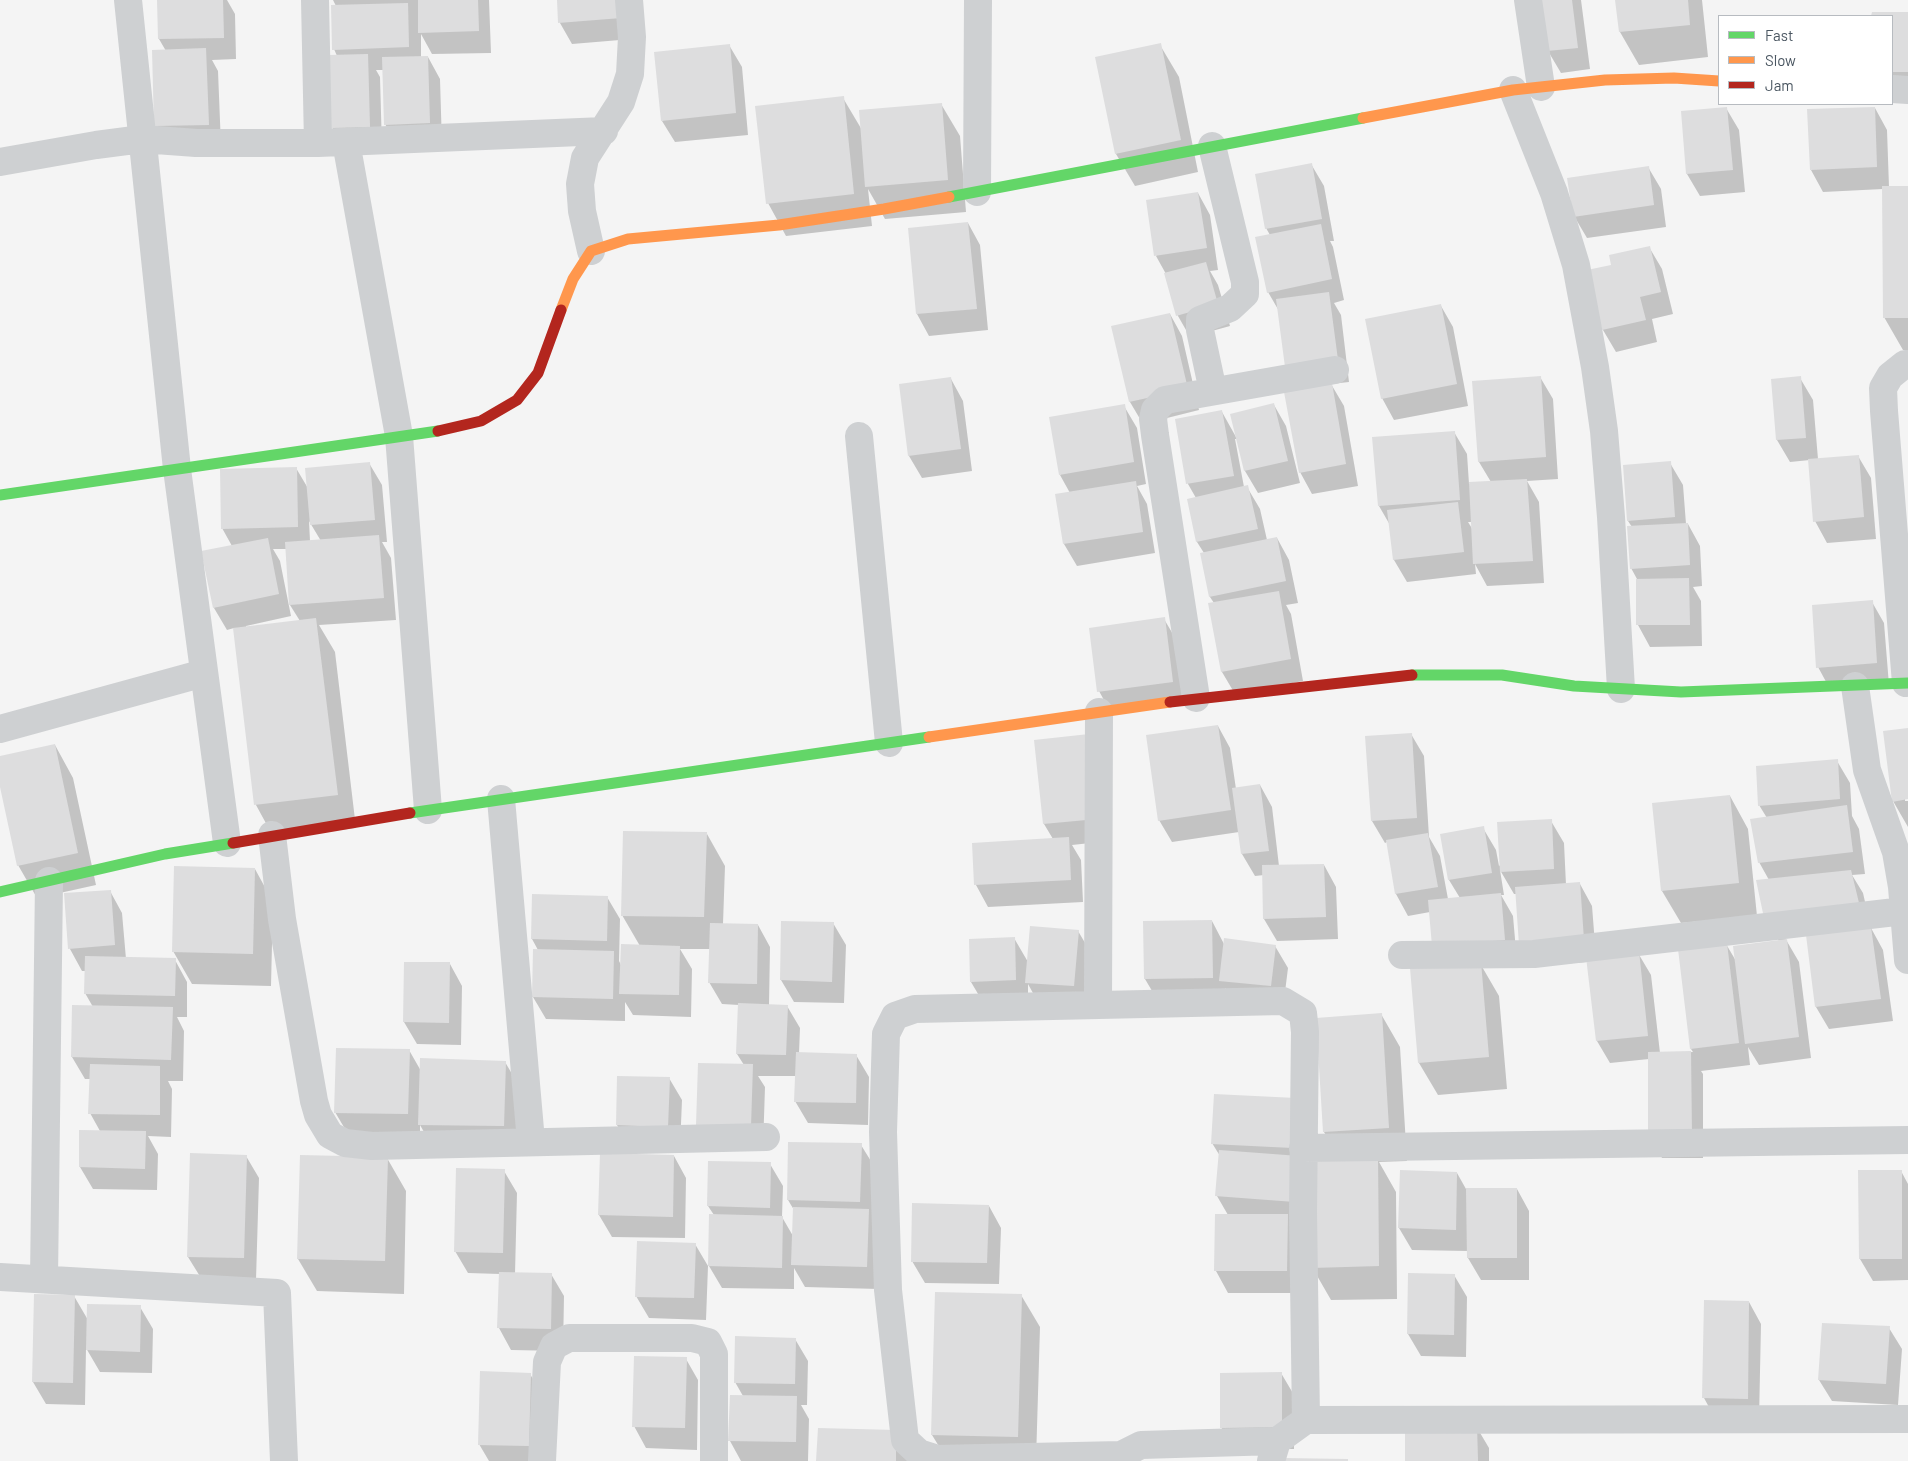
<!DOCTYPE html>
<style>
body{margin:0}
#map{position:relative;width:1908px;height:1461px;overflow:hidden;background:#f4f4f4;font-family:Barlow,sans-serif}
canvas{display:block}
.legend{position:absolute;left:1718px;top:15px;width:175px;height:90px;box-sizing:border-box;background:#fff;border:1px solid #b7bbc0;margin:0;padding:6px 9px;list-style:none;font-size:15px;color:#4a5661}
.legend li{display:flex;align-items:center;gap:10px;height:25px}
.legend b{width:25px;border:1px solid #b7bbc0}
</style>
<div id="map">
<canvas width="1908" height="1461"></canvas>
<ul class="legend">
<li><b style="height:6px;background:#63d668"></b>Fast</li>
<li><b style="height:6px;background:#ff974d"></b>Slow</li>
<li><b style="height:6px;background:#b3261e"></b>Jam</li>
</ul>
</div>
<script>
const c = document.querySelector('canvas').getContext('2d');
c.lineJoin = 'round';
function fillPath(path, color) { c.fillStyle = color; c.fill(path, 'evenodd'); }
const toPath = rows => new Path2D(rows.map(r => 'M' + r).join(''));
function stroke(path, color, width, dash) { c.strokeStyle = color; c.lineWidth = width; c.lineCap = dash ? 'butt' : 'round'; c.setLineDash(dash || []); c.stroke(path); }
const shadow = toPath([
 [158,0,227,0,235,14,236,59,212,60,218,71,221,146,168,148,156,126,166,51,159,39],
 [333,0,489,0,491,53,432,54,421,34,421,57,428,57,440,79,442,145,398,146,385,124,384,70,376,70,380,77,382,148,345,149,332,127,337,56,334,49,336,6],
 [558,0,629,0,632,39,572,44,560,23],
 [1542,0,1581,0,1590,69,1561,73,1548,51],
 [1616,0,1702,0,1708,57,1639,65,1620,32],
 [1873,13,1908,14,1908,94,1892,93,1892,16,1873,16],
 [729,45,742,67,748,135,675,142,662,121],
 [1160,45,1179,77,1198,172,1135,186,1116,154],
 [843,98,862,130,941,104,960,136,966,212,885,219,868,189,872,226,786,236,768,203],
 [1726,108,1739,130,1745,192,1700,196,1687,174],
 [1875,108,1887,130,1889,187,1908,187,1908,350,1903,350,1884,317,1883,189,1823,192,1811,170],
 [1311,164,1324,186,1334,241,1330,241,1333,247,1344,300,1334,303,1341,315,1349,382,1331,384,1344,406,1358,486,1312,494,1300,472,1300,390,1279,311,1268,292,1270,235,1266,228],
 [1648,167,1661,189,1666,227,1587,238,1574,216],
 [1198,193,1210,215,1218,270,1210,271,1218,285,1230,326,1190,337,1178,316,1166,274,1156,256],
 [968,223,980,245,988,330,929,336,917,314],
 [1649,247,1662,269,1673,314,1652,319,1657,342,1616,352,1603,330,1613,266],
 [1441,306,1453,327,1468,406,1394,420,1382,398],
 [1170,314,1182,336,1199,410,1143,424,1130,402,1113,327],
 [1540,377,1553,399,1558,479,1527,481,1539,502,1544,583,1487,586,1475,564,1476,574,1407,582,1394,560,1390,525,1379,506,1454,432,1467,454,1469,484,1491,482,1479,462,1474,382],
 [1468,522,1472,522,1473,530],
 [1800,378,1813,400,1818,459,1858,456,1871,478,1876,539,1827,543,1815,521,1810,460,1790,462,1777,440,1773,380],
 [951,379,963,401,972,471,922,478,909,456,900,385],
 [1274,405,1286,426,1300,483,1258,493,1245,471,1237,439,1235,439,1244,487,1247,487,1260,509,1267,540,1277,538,1289,560,1298,603,1286,605,1291,614,1303,681,1235,694,1222,672,1214,603,1210,597,1204,553,1197,542,1196,498,1188,484,1176,420,1222,412,1236,437],
 [1124,406,1137,428,1146,484,1137,486,1147,504,1155,553,1077,566,1064,544,1070,493,1060,475],
 [369,463,382,485,387,542,382,542,391,558,396,620,319,625,335,652,356,828,274,838,256,805,234,628,227,630,214,608,232,546,222,528,296,468,309,490],
 [309,521,321,541,310,541],
 [273,549,286,549,290,605,300,621,246,628,246,626,291,616,280,561],
 [1670,463,1683,485,1686,524,1688,524,1700,546,1702,586,1693,587,1701,601,1702,646,1650,647,1638,625,1637,579,1631,568,1632,527,1628,521],
 [1872,602,1884,623,1889,685,1830,689,1818,667],
 [1164,619,1177,641,1185,703,1111,713,1099,691],
 [1218,726,1230,748,1236,789,1260,785,1272,807,1279,866,1324,865,1336,887,1338,939,1277,941,1264,919,1264,875,1255,876,1242,854,1239,832,1172,842,1159,820],
 [1908,729,1908,798,1905,798,1905,801,1908,801,1908,827,1893,801],
 [1411,734,1424,756,1429,837,1440,856,1448,899,1460,898,1449,880,1483,828,1496,850,1499,866,1551,821,1564,843,1566,885,1580,884,1592,906,1596,957,1638,953,1651,975,1660,1053,1693,1052,1691,1049,1726,944,1736,961,1779,941,1765,917,1769,880,1759,862,1767,818,1759,805,1837,761,1850,783,1852,816,1859,829,1865,874,1852,875,1863,893,1871,928,1883,950,1893,1021,1829,1029,1816,1007,1807,935,1785,938,1799,962,1811,1058,1759,1065,1748,1047,1750,1065,1701,1071,1703,1074,1703,1158,1662,1158,1650,1136,1649,1059,1610,1063,1597,1041,1588,962,1533,966,1517,894,1514,894,1500,870,1504,895,1501,895,1513,916,1517,962,1481,965,1499,996,1507,1089,1438,1095,1419,1063,1445,966,1430,912,1408,916,1396,894,1387,842,1385,843,1372,821],
 [1036,741,1109,841,1072,845,1081,860,1083,902,988,907,976,885,973,844,1053,839,1044,824],
 [55,745,73,778,96,885,37,898,18,865,0,781,0,757],
 [1730,796,1748,829,1757,916,1681,923,1662,891],
 [707,834,725,866,723,924,758,925,770,947,769,1005,787,1006,800,1028,799,1053,856,1055,869,1077,868,1125,808,1123,795,1101,796,1076,758,1076,765,1087,763,1148,710,1146,744,1065,737,1054,739,1005,722,1004,709,982,710,949,680,949,692,969,691,1017,633,1015,625,1002,625,1021,546,1019,533,997,538,950,532,939,607,897,620,919,619,961,621,965,640,946,622,915],
 [255,869,273,902,271,986,192,984,173,951],
 [110,891,122,913,126,959,175,960,187,982,187,1017,177,1017,184,1031,183,1081,168,1081,172,1089,171,1137,148,1136,158,1154,157,1190,93,1189,80,1167,100,1131,90,1113,91,1079,85,1079,72,1057,74,1006,93,1007,85,993,86,971,82,971,70,949,65,894],
 [1212,921,1224,944,1275,946,1288,968,1283,1008,1233,1002,1225,988,1225,1000,1158,1001,1145,979,1144,923],
 [833,923,846,945,844,1003,794,1002,781,980],
 [1078,931,1091,953,1086,1008,1039,1004,1028,984,1028,1002,984,1004,971,982,1014,938,1028,962],
 [450,964,462,986,461,1045,417,1044,404,1022],
 [1381,1014,1400,1047,1407,1161,1379,1162,1396,1192,1397,1299,1331,1300,1312,1267,1299,1293,1228,1293,1216,1271,1228,1215,1217,1196,1220,1156,1212,1143,1295,1100,1305,1170,1340,1160,1324,1132],
 [409,1050,421,1071,505,1062,518,1084,516,1148,432,1146,420,1125,420,1136,348,1134,335,1112],
 [669,1078,682,1100,680,1148,630,1147,617,1125],
 [861,1145,874,1166,879,1289,805,1287,794,1268,794,1289,722,1288,709,1266,710,1215,714,1215,708,1206,770,1164,783,1186,782,1217,793,1236,794,1210,788,1200],
 [601,1154,674,1156,686,1178,685,1238,612,1237,599,1215],
 [246,1156,259,1178,256,1280,201,1278,188,1257],
 [387,1158,406,1191,404,1294,317,1291,298,1259],
 [504,1171,517,1193,515,1274,551,1274,564,1296,563,1351,511,1350,499,1328,500,1274,468,1273,455,1251],
 [1901,1171,1908,1184,1908,1280,1873,1281,1860,1259],
 [1457,1173,1466,1189,1517,1189,1529,1211,1529,1280,1481,1280,1468,1258,1468,1251,1412,1250,1399,1228],
 [989,1206,1001,1228,999,1284,925,1283,912,1261],
 [695,1244,708,1266,706,1320,649,1318,636,1296],
 [1454,1275,1467,1297,1466,1357,1421,1356,1408,1334],
 [1021,1295,1040,1327,1036,1461,948,1461,932,1435],
 [74,1296,88,1320,140,1307,153,1329,152,1373,100,1372,86,1348,85,1405,46,1404,33,1382],
 [1705,1301,1749,1302,1761,1324,1759,1420,1716,1420,1704,1398],
 [1889,1328,1902,1349,1898,1405,1832,1401,1819,1380],
 [795,1339,808,1361,807,1405,801,1405,809,1419,808,1461,741,1461,730,1441,743,1396,735,1382],
 [686,1359,698,1380,697,1450,646,1448,634,1426],
 [1281,1373,1294,1395,1294,1449,1234,1449,1221,1427],
 [530,1374,543,1396,541,1461,489,1461,479,1444],
 [1476,1426,1489,1448,1489,1461,1406,1461],
 [895,1432,908,1461,818,1461]
]);
const building = toPath([
 [157,0,223,0,224,38,158,39],
 [418,0,478,0,479,31,418,33],
 [557,0,619,0,621,18,558,23],
 [1541,0,1572,0,1578,48,1547,51],
 [1615,0,1688,0,1690,25,1619,32],
 [408,3,409,47,332,50,331,5],
 [1872,12,1908,12,1908,72,1892,72,1892,16,1871,16],
 [1161,43,1181,140,1115,154,1095,57],
 [730,44,736,113,661,121,654,52],
 [206,48,209,125,154,126,152,50],
 [368,54,370,127,331,128,329,55],
 [428,56,430,123,384,125,382,57],
 [844,96,854,194,766,204,755,106],
 [942,103,948,180,865,187,859,110],
 [1727,107,1733,170,1686,174,1681,111],
 [1875,107,1877,167,1810,170,1807,109],
 [1312,163,1322,219,1265,229,1255,174],
 [1649,166,1654,205,1573,217,1567,178],
 [1882,186,1908,186,1908,318,1883,318],
 [1198,192,1207,248,1154,256,1146,200],
 [968,222,977,309,916,314,908,228],
 [1321,224,1332,279,1267,293,1255,237],
 [1650,246,1661,292,1640,297,1646,320,1602,330,1587,270,1611,265,1609,255],
 [1206,262,1218,304,1176,316,1164,273],
 [1329,292,1338,360,1285,367,1276,299],
 [1441,304,1457,384,1381,399,1365,319],
 [1170,313,1188,389,1129,402,1111,326],
 [1541,376,1546,457,1478,462,1472,381],
 [1801,376,1806,438,1776,440,1771,379],
 [951,377,961,449,908,456,899,384],
 [1332,383,1346,464,1299,473,1284,392],
 [1274,403,1288,461,1244,471,1230,414],
 [1125,404,1134,462,1059,475,1049,417],
 [1222,410,1234,476,1186,484,1175,419],
 [1455,431,1460,500,1378,506,1372,437],
 [1859,455,1864,517,1813,522,1808,459],
 [1671,461,1675,517,1627,521,1623,465],
 [370,462,375,520,310,525,305,468],
 [297,467,298,527,221,529,220,469],
 [1527,479,1533,561,1473,564,1469,482],
 [1136,481,1143,532,1063,544,1055,494],
 [1248,485,1258,529,1196,542,1187,499],
 [1458,502,1464,552,1393,560,1387,510],
 [1688,523,1690,565,1630,569,1627,526],
 [379,535,384,598,289,605,285,542],
 [1277,537,1286,581,1209,597,1200,553],
 [268,538,279,594,213,608,201,551],
 [1689,578,1690,625,1636,625,1636,579],
 [1279,591,1291,659,1221,672,1208,603],
 [1873,600,1877,663,1816,668,1812,605],
 [1165,617,1173,682,1097,692,1089,628],
 [316,618,338,795,254,805,233,628],
 [1218,725,1231,810,1158,821,1146,735],
 [1908,728,1908,799,1892,802,1883,731],
 [1412,733,1417,818,1371,821,1365,736],
 [1089,734,1097,819,1043,824,1034,740],
 [55,744,78,853,17,866,0,787,0,756],
 [1838,759,1840,799,1758,806,1756,766],
 [1260,784,1269,851,1241,854,1232,788],
 [1730,795,1739,883,1661,891,1652,803],
 [1847,805,1853,852,1758,863,1750,819],
 [1552,819,1554,869,1500,872,1497,822],
 [1484,826,1492,873,1448,880,1440,834],
 [623,831,707,832,704,917,621,916],
 [1428,833,1438,887,1395,894,1386,840],
 [1069,837,1071,880,974,885,972,843],
 [1324,864,1326,917,1263,919,1262,865],
 [174,866,255,868,253,954,172,952],
 [1851,870,1859,903,1764,918,1756,880],
 [1580,882,1584,940,1519,945,1515,887],
 [111,890,115,945,68,949,64,893],
 [1501,893,1505,940,1432,946,1428,900],
 [532,894,608,896,607,941,531,939],
 [1212,920,1213,978,1144,979,1143,921],
 [781,921,834,922,832,982,780,980],
 [710,923,758,924,757,984,708,983],
 [1030,926,1079,930,1074,986,1025,983],
 [1871,927,1881,999,1815,1007,1806,935],
 [1015,937,1016,980,970,982,969,939],
 [1224,938,1276,945,1271,986,1219,981],
 [1787,939,1799,1037,1745,1044,1733,946],
 [1727,943,1739,1043,1690,1049,1678,949],
 [621,944,680,946,679,995,619,994],
 [533,949,614,951,613,999,532,997],
 [1639,951,1648,1036,1596,1041,1586,957],
 [85,956,176,958,175,996,84,994],
 [404,962,450,962,449,1023,403,1022],
 [1481,962,1489,1057,1418,1063,1410,968],
 [738,1003,788,1005,786,1055,736,1054],
 [72,1005,173,1007,171,1060,71,1057],
 [1382,1013,1389,1128,1323,1132,1316,1018],
 [336,1048,410,1049,408,1114,334,1113],
 [1691,1051,1692,1137,1648,1137,1648,1052],
 [796,1052,857,1054,856,1103,794,1102],
 [420,1058,506,1061,504,1126,418,1125],
 [698,1063,753,1064,751,1126,696,1125],
 [90,1064,160,1066,160,1115,88,1114],
 [617,1076,670,1077,668,1127,616,1125],
 [1214,1094,1296,1098,1293,1148,1211,1144],
 [79,1130,146,1131,145,1169,79,1167],
 [788,1142,862,1143,860,1202,787,1200],
 [1219,1150,1299,1156,1295,1202,1215,1196],
 [190,1153,247,1155,244,1258,187,1257],
 [600,1153,674,1155,673,1217,598,1215],
 [300,1155,388,1157,385,1261,297,1259],
 [1378,1158,1379,1266,1311,1268,1309,1159],
 [708,1161,771,1162,770,1208,707,1206],
 [456,1168,505,1169,503,1253,454,1252],
 [1400,1170,1457,1172,1456,1230,1398,1228],
 [1858,1170,1902,1170,1902,1259,1859,1259],
 [1466,1188,1517,1188,1517,1258,1467,1258],
 [912,1203,989,1205,987,1263,911,1262],
 [793,1207,869,1209,867,1267,791,1265],
 [709,1214,783,1216,782,1268,708,1266],
 [1215,1214,1288,1214,1287,1271,1214,1271],
 [637,1241,696,1243,694,1298,635,1297],
 [499,1272,552,1273,551,1329,497,1328],
 [1408,1273,1455,1274,1454,1335,1407,1334],
 [935,1292,1022,1294,1018,1437,931,1435],
 [34,1294,75,1295,73,1383,32,1382],
 [1704,1300,1749,1301,1748,1399,1702,1398],
 [87,1304,141,1305,140,1352,86,1350],
 [1822,1323,1890,1326,1886,1384,1818,1380],
 [735,1336,796,1338,795,1384,734,1383],
 [634,1356,687,1357,685,1428,632,1427],
 [480,1371,531,1373,529,1446,478,1445],
 [1282,1372,1282,1427,1220,1428,1220,1373],
 [730,1395,797,1396,796,1442,728,1441],
 [1477,1425,1478,1461,1405,1461,1405,1426],
 [818,1428,896,1430,896,1461,816,1461],
 [1283,1458,1348,1459,1348,1461,1283,1461]
]);
const street = toPath([
 [128,0,177,469,227,843],
 [315,0,318,143],
 [1528,0,1541,87],
 [1892,89,1908,90],
 [1513,90,1554,193,1576,265,1595,367,1604,431,1611,517,1621,689],
 [346,142,399,436,428,810],
 [1212,146,1245,282,1245,294,1230,308,1200,320,1200,330,1213,391],
 [0,162,96,145,142,139,196,143,318,143,604,131],
 [977,192,978,0],
 [591,251,582,211,580,184,585,158,621,102,630,74,632,37,629,0],
 [859,436,889,743],
 [1906,683,1884,411,1883,388,1890,376,1905,364,1908,364],
 [1855,686,1867,770,1896,852,1902,887,1908,960],
 [1196,698,1155,435,1153,419,1155,410,1165,400,1335,370],
 [0,729,204,673],
 [501,799,531,1141],
 [272,835,282,919,314,1101,318,1115,330,1135,345,1143,372,1146,766,1137],
 [1402,955,1534,954,1904,911],
 [1098,1004,1099,712],
 [1303,1148,1908,1140],
 [0,1277,277,1293,284,1461],
 [44,1279,49,881],
 [1121,1455,938,1459,919,1453,905,1440,888,1290,883,1132,886,1034,895,1016,915,1009,1283,1001,1303,1013,1305,1032,1303,1212,1306,1420],
 [542,1461,547,1362,554,1346,569,1338,692,1338,708,1342,714,1354,714,1461],
 [1120,1461,1121,1455,1141,1445,1277,1441],
 [1271,1461,1277,1441,1306,1420,1908,1419]
]);
const fast = toPath([
 [949,197,1363,118],
 [0,495,438,431],
 [1412,675,1502,675,1574,686,1681,692,1908,683],
 [410,813,929,737],
 [0,892,165,854,233,843]
]);
const slow = toPath([
 [1363,118,1513,90,1605,80,1674,78,1719,81],
 [561,310,573,279,591,251,628,239,779,225,884,209,949,197],
 [929,737,1170,702]
]);
const jam = toPath([
 [438,431,481,421,517,400,538,373,561,310],
 [1170,702,1412,675],
 [233,843,410,813]
]);
fillPath(shadow, '#0003');
fillPath(building, '#ddddde');
stroke(street, '#ced0d2', 28);
stroke(fast, '#63d668', 11);
stroke(slow, '#ff974d', 11);
stroke(jam, '#b3261e', 11);
</script>
